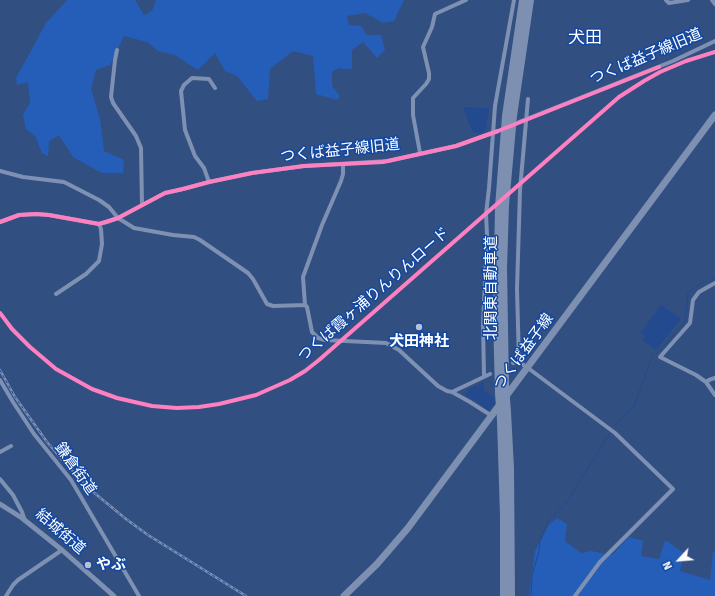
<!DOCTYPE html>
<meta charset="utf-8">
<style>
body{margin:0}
#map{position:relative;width:715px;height:596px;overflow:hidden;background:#324f82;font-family:Signika,sans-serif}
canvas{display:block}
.north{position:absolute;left:659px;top:540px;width:40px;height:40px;-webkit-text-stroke:3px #1147a3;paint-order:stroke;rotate:244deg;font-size:11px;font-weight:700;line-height:16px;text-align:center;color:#fff}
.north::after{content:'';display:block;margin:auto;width:14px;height:18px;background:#fff;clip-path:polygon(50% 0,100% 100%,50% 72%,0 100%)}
</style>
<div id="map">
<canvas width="715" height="596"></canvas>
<div class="north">N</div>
</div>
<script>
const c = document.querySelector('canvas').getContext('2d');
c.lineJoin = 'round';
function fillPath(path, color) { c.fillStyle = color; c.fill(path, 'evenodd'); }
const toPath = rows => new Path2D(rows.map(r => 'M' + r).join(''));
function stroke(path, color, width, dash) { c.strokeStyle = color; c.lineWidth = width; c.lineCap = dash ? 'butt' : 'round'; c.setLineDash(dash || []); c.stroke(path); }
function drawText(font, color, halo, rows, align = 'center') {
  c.font = font + ' Signika,"Noto Sans JP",sans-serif'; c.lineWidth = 3; c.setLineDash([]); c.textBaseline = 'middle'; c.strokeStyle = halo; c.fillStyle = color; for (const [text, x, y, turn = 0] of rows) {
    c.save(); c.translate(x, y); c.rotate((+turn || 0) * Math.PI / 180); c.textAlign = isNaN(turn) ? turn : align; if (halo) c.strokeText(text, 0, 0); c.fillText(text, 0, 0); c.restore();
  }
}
const green = toPath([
 [67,0,135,0,144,15,152,11,156,0,404,0,394,21,383,23,365,13,347,16,349,25,361,26,367,35,381,35,385,50,377,58,363,42,352,50,352,69,344,69,339,68,332,72,332,86,340,96,337,100,316,94,313,56,293,51,270,69,268,99,257,101,237,76,225,71,215,53,198,70,175,55,158,51,147,42,124,36,110,65,96,70,91,89,100,119,104,151,124,160,123,173,102,173,73,157,59,135,49,141,48,156,42,153,35,136,26,129,23,115,30,103,28,82,17,85,16,78,46,23],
 [557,518,567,524,565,541,581,553,591,551,612,555,629,537,643,541,641,556,659,559,665,540,684,553,680,571,710,580,713,552,715,551,715,596,529,596,535,551,549,525]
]);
const water = toPath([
 [464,107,489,108,488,118,486,121,487,122,487,128,483,132,479,134,472,131,463,108],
 [661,305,681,319,656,350,642,340,645,336,641,332],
 [484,382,484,390,494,397,495,403,488,411,478,402,463,394,468,392,467,390]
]);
const stream = toPath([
 [710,280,715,278],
 [657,353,681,327,686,318,688,292,706,281],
 [613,427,634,407,651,359,654,356],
 [531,596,532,576,539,551,540,540,548,521,566,503,610,433]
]);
const minor = toPath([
 [666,0,669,3,688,0],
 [712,0,715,4],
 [117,50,115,60,111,97,113,103,136,136,141,148,142,205],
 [519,122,673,61,715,41],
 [420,153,413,115,413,98,426,84,429,79,429,73,423,47,432,27,435,14,466,0],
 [343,164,343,174,341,181,322,225,303,277,305,305,307,307,312,332,318,338,325,340,386,343,399,350,438,386,447,391,452,392,470,402,492,416],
 [0,171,23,177,64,182,99,200,109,207,118,218,134,228,173,235,194,237,200,240,248,273,253,279,267,304,273,306,305,305],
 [209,182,204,168,195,156,185,130,181,91,184,85,192,78,209,79,215,88],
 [0,222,19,215,36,214,49,215,99,224,107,222,118,218,165,193,183,189,209,182,252,173,304,166,388,161,456,146,498,131],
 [715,283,699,292,693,300,690,323,660,357,696,375,706,382,715,395],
 [56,294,86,274,99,261,102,244,101,229,99,224],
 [519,362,517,289,520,190,528,99],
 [513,363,519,362,528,368,615,433,673,489,600,562,575,596],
 [484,376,483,325,487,235,486,214,489,188,495,106,514,0],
 [0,380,13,402,34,434,71,480,139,596],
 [706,382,709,380,715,378],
 [452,392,490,374],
 [0,452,11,446],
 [0,479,13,495,22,512,25,521],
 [6,596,13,585,18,580,62,550]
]);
const tertiary = toPath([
 [0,504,22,518,62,550,114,596]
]);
const primary = toPath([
 [344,596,377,564,408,528,715,115]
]);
const motorway = toPath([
 [505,386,503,268,505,205,513,116,530,0],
 [499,393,497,316,499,207,506,116,523,0],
 [507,412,510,468,511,596],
 [501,420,504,516,504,596]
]);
const rail = toPath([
 [0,370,15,397,47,442,65,463,92,491,126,519,148,535,246,596]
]);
const motorwayBridge = toPath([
 [505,386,507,412],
 [499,393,501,420]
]);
const cycleway = toPath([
 [0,222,19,215,36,214,49,215,99,224,118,218,165,193,183,189,209,182,252,173,304,166,383,162,456,146,498,131,659,67],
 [0,313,12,329,30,347,56,369,92,389,117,398,152,406,177,408,199,407,219,404,256,395,290,380,305,371,319,360,619,97,644,81,660,72,686,61,715,52]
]);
const markers = [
 [419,327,4,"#b7c1d3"],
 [88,565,4,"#b7c1d3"]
];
const streetNames = [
 ["つくば益子線旧道",646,57,-23],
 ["つくば益子線旧道",340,151,-6],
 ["北関東自動車道",492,288,-90],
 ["つくば霞ヶ浦りんりんロード",374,295,-41],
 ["つくば益子線",524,352,-54],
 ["鎌倉街道",75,469,55],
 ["結城街道",60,532,41]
];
const poiNames = [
 ["犬田神社",419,342],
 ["やぶ",96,565,"left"]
];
const quarterNames = [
 ["犬田",585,39]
];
fillPath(green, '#255eb8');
fillPath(water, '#234a8f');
stroke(stream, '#234a8f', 1);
stroke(minor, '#7e91b2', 4);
stroke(tertiary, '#7e91b2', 5);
stroke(primary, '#7d90b1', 7);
stroke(motorway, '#7d90b1', 8);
stroke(rail, '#7d90b1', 2.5);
stroke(rail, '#1147a3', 1, [3]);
stroke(motorwayBridge, '#7d90b1', 8);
stroke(cycleway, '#ff80c0', 4);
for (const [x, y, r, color] of markers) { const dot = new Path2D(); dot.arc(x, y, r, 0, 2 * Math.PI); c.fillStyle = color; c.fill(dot); stroke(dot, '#1147a3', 1.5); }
drawText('15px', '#fff', '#1147a3', streetNames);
drawText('bold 15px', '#fff', '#1147a3', poiNames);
drawText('17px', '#fff', '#1147a3', quarterNames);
</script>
